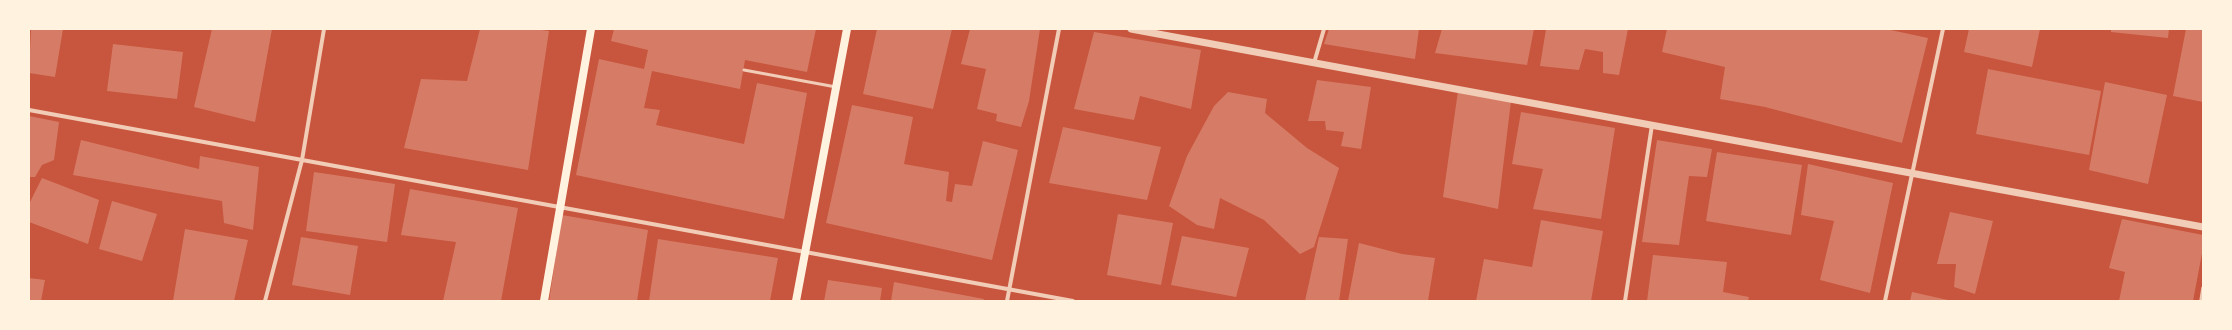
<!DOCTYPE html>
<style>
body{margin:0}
#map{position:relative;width:2232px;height:330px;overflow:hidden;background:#c8553d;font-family:"DejaVu Sans",sans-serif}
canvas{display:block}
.frame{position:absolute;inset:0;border:30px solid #fff3e0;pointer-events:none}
</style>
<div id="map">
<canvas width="2232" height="330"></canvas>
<div class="frame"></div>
</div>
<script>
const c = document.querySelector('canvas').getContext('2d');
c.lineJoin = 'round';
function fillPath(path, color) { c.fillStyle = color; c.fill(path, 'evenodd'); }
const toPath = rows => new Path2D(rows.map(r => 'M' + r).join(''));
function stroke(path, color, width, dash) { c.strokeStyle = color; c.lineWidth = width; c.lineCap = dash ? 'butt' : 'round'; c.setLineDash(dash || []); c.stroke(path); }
const building = toPath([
 [31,29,63,29,55,77,29,73],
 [212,29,272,29,255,122,194,107],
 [480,29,534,29,549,31,528,170,404,148,421,79,467,81],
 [614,29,816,29,807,72,745,60,740,89,652,71,644,108,660,110,656,125,744,144,757,83,807,93,784,219,576,175,599,59,644,69,648,50,611,41],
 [877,29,952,29,933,109,863,94],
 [970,29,1040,29,1029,101,1021,127,996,121,997,114,977,109,986,69,961,64],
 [1329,29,1419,29,1415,59,1324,44],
 [1442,29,1534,29,1527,65,1435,53],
 [1546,29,1628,29,1619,75,1603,73,1603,52,1585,49,1579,70,1540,66],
 [1667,29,1886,29,1928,38,1902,143,1765,107,1720,99,1725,67,1662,52],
 [1969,29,2040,29,2032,67,1964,52],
 [2111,29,2169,29,2168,38,2111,32],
 [2186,29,2203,29,2203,102,2173,96],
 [1094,32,1201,50,1191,109,1140,96,1134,120,1074,109],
 [113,44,183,52,177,99,107,91],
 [1988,69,2101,91,2089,155,1976,134],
 [1317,80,1371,87,1361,149,1341,146,1344,132,1326,130,1325,121,1308,121],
 [2105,82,2167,95,2148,184,2089,170],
 [1458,91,1511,101,1498,209,1443,197],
 [1228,92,1267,99,1265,113,1307,148,1339,168,1314,247,1300,254,1264,220,1220,198,1214,229,1197,225,1169,206,1187,156,1214,106],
 [852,105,913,117,904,164,949,172,946,201,952,202,955,184,972,186,983,141,1018,150,992,260,826,223],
 [1521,112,1615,128,1601,219,1533,209,1543,169,1512,164],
 [29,116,59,122,54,160,42,165,35,177,29,177],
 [1063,127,1161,147,1147,200,1049,183],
 [81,140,199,169,200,156,259,167,253,230,224,223,222,201,73,175],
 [1657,140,1712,149,1707,177,1689,176,1679,245,1642,242],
 [1717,152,1802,165,1791,235,1706,221],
 [1808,164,1893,183,1870,293,1820,280,1834,221,1801,215],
 [314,172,395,184,387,242,306,231],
 [42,178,99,200,88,244,29,222,29,204],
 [410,189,518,208,501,301,443,301,456,242,401,235],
 [112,201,157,214,142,261,99,249],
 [1950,212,1993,221,1975,294,1954,287,1956,264,1937,264],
 [1118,214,1173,223,1161,285,1107,275],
 [562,215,648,230,637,301,549,301],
 [2122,219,2203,235,2203,248,2193,301,2119,301,2125,272,2109,268],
 [1541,220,1603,231,1591,301,1476,301,1484,259,1532,267],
 [185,229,248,240,234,301,173,301],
 [1182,236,1249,248,1236,297,1171,285],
 [301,237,358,246,350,295,292,285],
 [1319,237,1348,239,1339,301,1305,301],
 [658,239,778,258,770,301,649,301],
 [1359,243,1402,254,1435,258,1428,301,1348,301],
 [1653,255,1727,262,1723,292,1749,297,1748,301,1647,301],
 [29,278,45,280,41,301,29,301],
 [828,280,882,288,880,301,824,301],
 [894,282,984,299,983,301,891,301],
 [1912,292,1948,300,1948,301,1910,301]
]);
const service = toPath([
 [744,70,836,87]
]);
const pedestrian = toPath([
 [2201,301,2203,288]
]);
const minor = toPath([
 [1314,63,1324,29],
 [29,110,1073,301],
 [265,301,302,160,324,29],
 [1007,301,1059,29],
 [1625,301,1652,125],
 [1885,301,1943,29]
]);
const tertiary = toPath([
 [1131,29,2203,227]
]);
const secondary = toPath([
 [544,301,591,29],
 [796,301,847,29]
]);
fillPath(building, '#d67c66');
stroke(service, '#f1ccb7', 3);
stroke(pedestrian, '#f1ccb7', 3.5);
stroke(minor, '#f1ccb7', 4);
stroke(tertiary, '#f1ccb7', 7);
stroke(secondary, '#fff3e0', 8);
</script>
